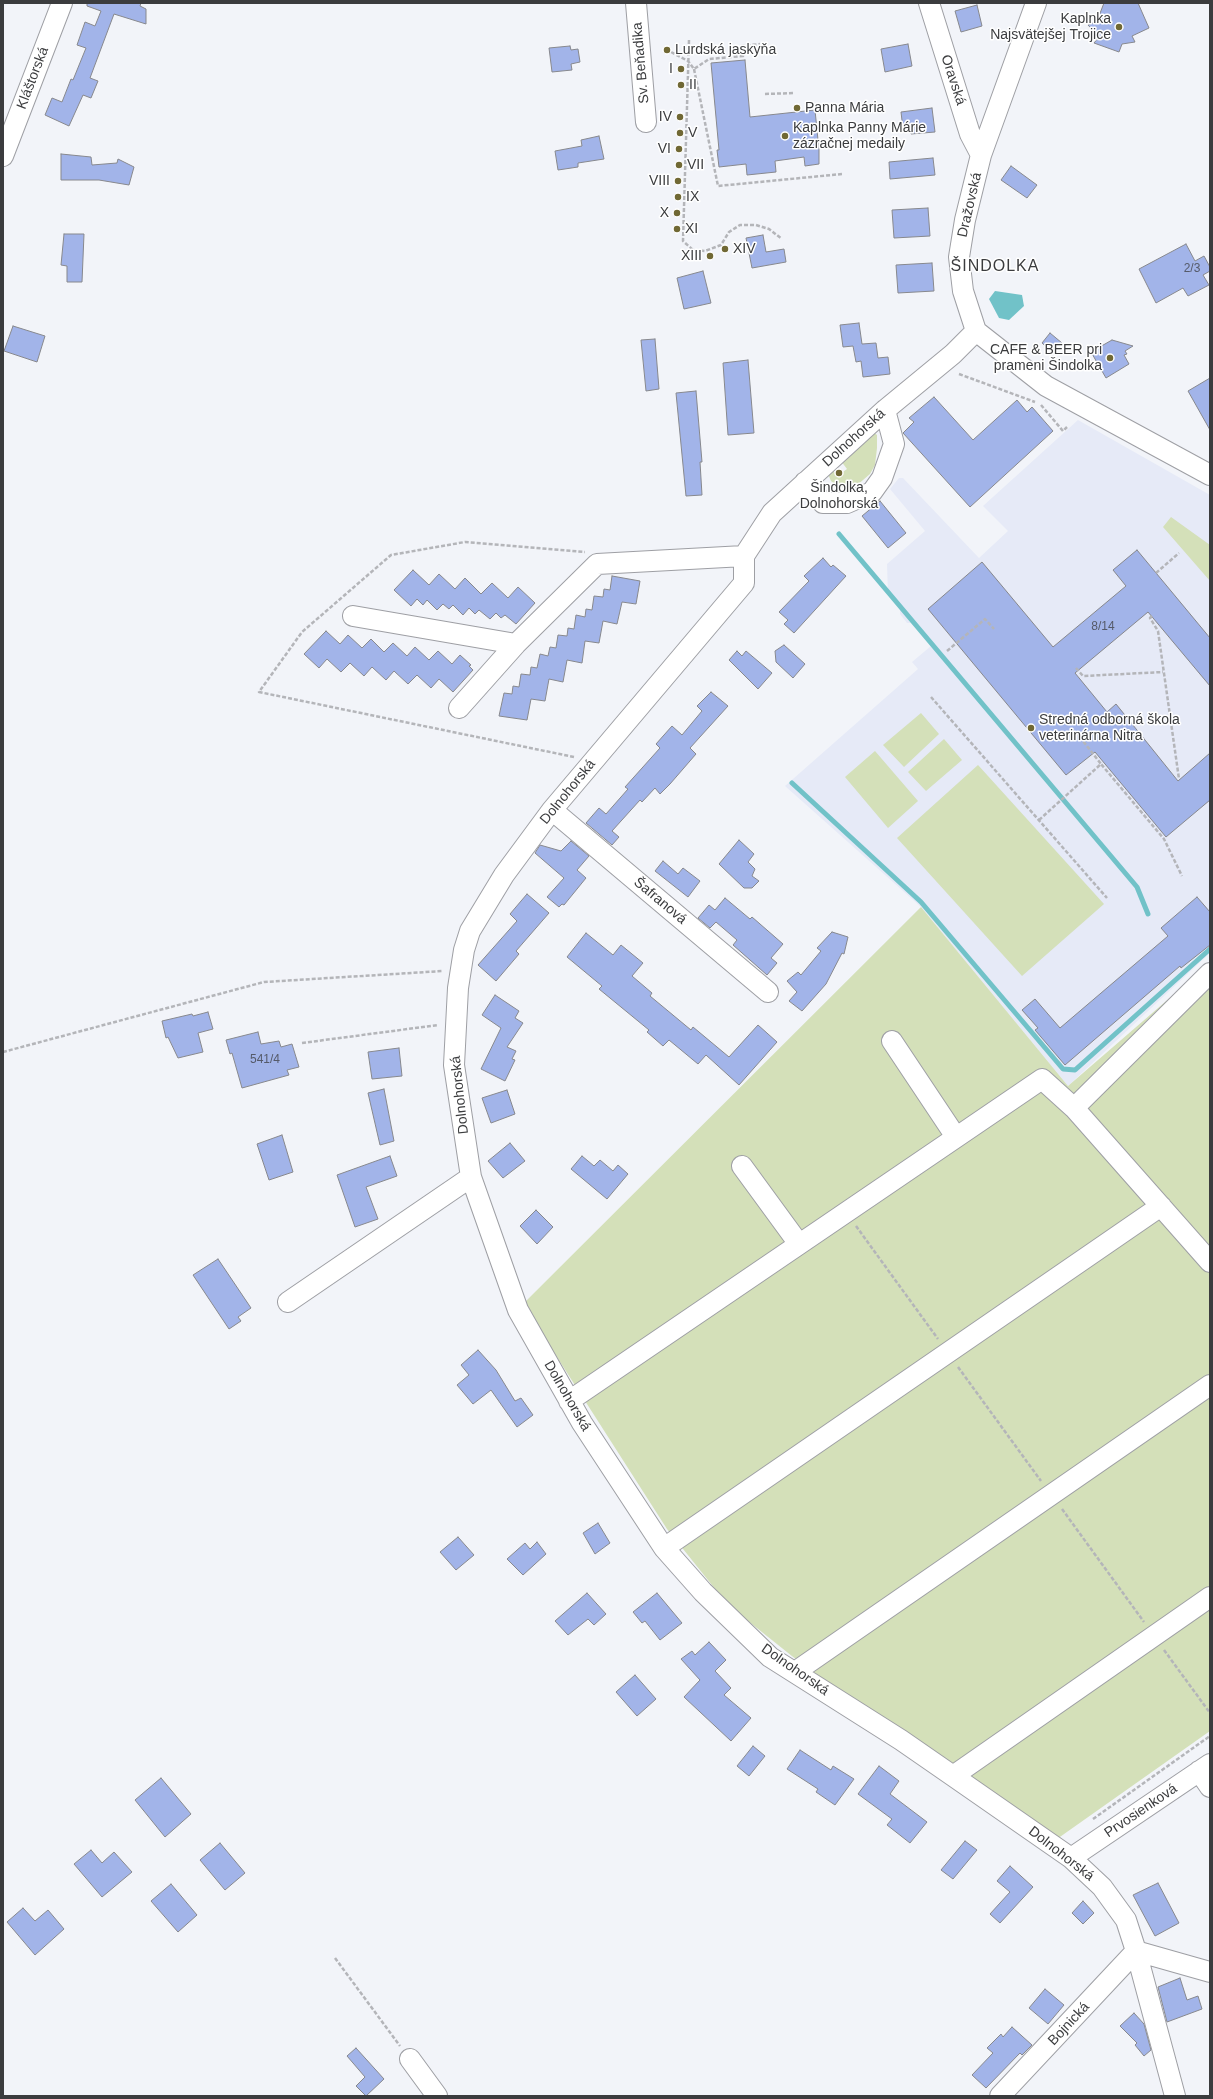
<!DOCTYPE html>
<meta charset="utf-8">
<style>
body{margin:0}
#map{position:relative;width:1213px;height:2099px;overflow:hidden;background:#f2f4f9;font-family:Helvetica,sans-serif}
canvas{display:block}
.frame{position:absolute;inset:0;border:4px solid #3b3c3e;pointer-events:none}
</style>
<div id="map">
<canvas width="1213" height="2099"></canvas>
<div class="frame"></div>
</div>
<script>
const c = document.querySelector('canvas').getContext('2d');
c.lineJoin = 'round';
function fillPath(path, color) { c.fillStyle = color; c.fill(path, 'evenodd'); }
const toPath = rows => new Path2D(rows.map(r => 'M' + r).join(''));
function stroke(path, color, width, dash) { c.strokeStyle = color; c.lineWidth = width; c.lineCap = dash ? 'butt' : 'round'; c.setLineDash(dash || []); c.stroke(path); }
function drawText(font, color, halo, rows, align = 'center') {
  c.font = font + ' Helvetica,sans-serif'; c.lineWidth = 3; c.setLineDash([]); c.textBaseline = 'middle'; c.strokeStyle = halo; c.fillStyle = color; for (const [text, x, y, turn = 0] of rows) {
    c.save(); c.translate(x, y); c.rotate((+turn || 0) * Math.PI / 180); c.textAlign = isNaN(turn) ? turn : align; if (halo) c.strokeText(text, 0, 0); c.fillText(text, 0, 0); c.restore();
  }
}
const built = toPath([
 [1078,420,1210,495,1210,953,1068,1086,921,907,785,786,918,669,912,662,931,646,913,623,907,623,900,614,900,608,888,595,887,564,925,531,890,489,899,478,903,478,979,558,1008,531,983,506]
]);
const green = toPath([
 [872,431,877,435,877,448,875,465,870,474,856,486,846,488,837,486,831,481,828,474,831,467,837,476,847,469,841,461],
 [1171,517,1210,545,1210,581,1163,527],
 [921,713,939,734,904,767,883,745],
 [944,739,962,760,926,791,908,772],
 [875,751,918,801,888,828,845,777],
 [978,765,1104,904,1022,976,897,838],
 [921,907,1068,1086,1210,963,1210,1731,1057,1839,832,1688,728,1605,667,1529,523,1304]
]);
const water = toPath([
 [995,291,1022,295,1024,306,1009,320,999,318,989,299]
]);
const stream = toPath([
 [839,534,1137,887,1148,914],
 [792,783,921,902,1063,1069,1075,1070,1210,949]
]);
const building = toPath([
 [87,3,141,3,140,6,146,9,146,24,114,14,90,78,98,81,91,98,83,95,69,126,45,115,52,98,62,102,71,79,73,80,86,48,77,45,85,22,95,26,101,11,87,6,87,3],
 [1104,3,1138,3,1149,28,1132,36,1135,42,1122,44,1119,52,1094,43,1099,37,1088,25,1097,21,1104,3],
 [977,5,982,26,961,32,955,11,977,5],
 [908,44,912,66,885,72,881,49,908,44],
 [570,46,571,50,578,49,580,62,571,64,572,70,552,72,549,48,570,46],
 [745,60,750,117,815,110,819,150,819,164,805,166,804,157,775,161,776,172,747,175,746,164,719,167,717,150,719,150,711,63,745,60],
 [932,108,935,132,911,134,910,128,903,129,901,112,932,108],
 [599,136,604,159,578,163,578,167,558,170,555,151,582,146,581,140,599,136],
 [61,154,91,157,92,165,117,163,118,159,134,167,129,185,99,180,61,180,61,154],
 [933,158,935,175,890,179,889,162,933,158],
 [1011,166,1037,185,1027,198,1001,180,1011,166],
 [928,208,930,236,894,238,892,210,928,208],
 [64,234,84,234,82,282,67,282,67,266,61,265,64,234],
 [763,235,766,252,784,249,786,262,752,268,746,238,763,235],
 [1186,244,1195,261,1204,256,1210,267,1210,271,1203,275,1209,285,1188,296,1183,288,1156,303,1139,269,1186,244],
 [932,263,934,291,898,293,896,265,932,263],
 [703,271,711,303,684,309,677,278,703,271],
 [859,323,862,344,876,343,878,358,888,357,890,374,863,377,861,361,856,362,853,346,843,347,840,325,859,323],
 [13,326,45,336,37,362,4,351,13,326],
 [1050,333,1062,343,1054,353,1042,343,1050,333],
 [655,339,659,389,646,391,641,340,655,339],
 [1112,340,1133,346,1125,351,1127,354,1124,355,1129,364,1106,378,1091,352,1112,340],
 [748,360,754,433,728,435,723,363,748,360],
 [1210,378,1210,430,1188,391,1210,378],
 [696,391,702,462,700,462,702,495,686,496,676,393,696,391],
 [934,397,973,440,1017,400,1027,412,1032,407,1053,431,970,507,903,433,914,422,909,418,934,397],
 [880,501,906,533,888,548,862,516,880,501],
 [1137,550,1210,638,1210,686,1148,612,1075,673,1107,712,1116,704,1178,781,1210,753,1210,800,1166,837,1095,752,1066,775,928,609,982,562,1053,647,1126,586,1113,570,1137,550],
 [823,558,831,567,833,565,846,576,794,633,784,624,788,620,779,612,809,581,804,576,823,558],
 [413,570,429,585,439,574,455,589,465,578,481,594,492,583,508,598,518,587,535,603,516,624,505,615,501,618,496,613,490,619,479,610,475,614,469,608,463,615,453,605,449,609,443,604,437,610,427,600,423,605,417,599,411,606,394,590,413,570],
 [612,576,640,581,636,604,622,602,617,624,603,621,599,643,585,641,582,663,567,660,563,682,549,679,545,701,531,699,527,720,499,716,504,693,512,694,513,686,519,687,521,674,530,675,531,667,537,668,540,654,548,656,550,647,556,648,558,635,567,636,568,628,574,629,576,615,585,617,586,609,592,610,594,596,603,597,604,589,610,590,612,576],
 [326,631,340,644,348,635,362,648,371,639,384,652,393,643,407,656,415,647,429,660,438,651,452,664,460,655,471,665,469,666,473,670,453,692,439,679,431,688,417,675,408,684,394,671,386,680,372,667,364,676,350,663,341,672,327,659,319,668,304,654,326,631],
 [784,645,805,664,793,678,776,662,775,651,784,645],
 [737,651,742,656,746,651,772,673,758,689,729,660,737,651],
 [711,692,728,706,690,748,696,754,670,784,660,794,655,788,642,802,640,800,612,831,619,837,612,845,586,823,599,808,606,814,628,789,625,787,660,748,656,744,672,726,682,735,702,711,697,706,711,692],
 [739,840,754,854,748,862,755,869,752,876,759,881,752,888,744,888,719,864,739,840],
 [571,841,589,856,577,870,586,878,564,905,562,904,559,907,547,897,564,878,535,853,540,845,561,851,571,841],
 [663,861,678,874,683,868,700,881,688,897,655,871,663,861],
 [527,894,549,913,516,951,519,954,496,981,478,965,517,921,510,914,527,894],
 [1197,897,1210,912,1210,945,1181,968,1180,966,1065,1065,1035,1030,1038,1028,1022,1010,1035,999,1060,1028,1168,936,1161,928,1197,897],
 [725,898,750,919,752,917,783,944,771,958,777,963,767,975,733,945,737,940,716,922,710,928,698,918,709,905,715,910,725,898],
 [832,932,848,937,844,954,842,953,826,984,802,1011,789,1001,797,992,787,981,798,972,801,975,821,951,817,948,832,932],
 [586,933,613,955,621,945,643,963,632,976,652,993,650,996,691,1030,693,1027,729,1057,758,1025,777,1042,739,1085,706,1055,698,1064,669,1040,663,1046,647,1032,649,1030,599,989,602,986,567,957,586,933],
 [495,995,519,1011,515,1018,523,1023,507,1047,516,1051,512,1059,515,1060,505,1081,481,1069,501,1028,482,1015,495,995],
 [208,1012,213,1029,198,1033,203,1052,178,1058,168,1037,166,1038,162,1021,192,1014,193,1016,208,1012],
 [258,1032,261,1044,279,1041,281,1047,292,1044,299,1067,287,1070,289,1075,242,1088,232,1053,230,1054,226,1040,258,1032],
 [399,1048,402,1076,372,1079,368,1052,399,1048],
 [384,1089,394,1141,380,1145,368,1093,384,1089],
 [507,1090,515,1114,491,1123,482,1098,507,1090],
 [282,1135,293,1172,269,1180,257,1144,282,1135],
 [510,1143,525,1161,503,1178,488,1161,510,1143],
 [390,1156,397,1176,366,1187,378,1219,355,1227,337,1175,390,1156],
 [582,1156,594,1166,600,1160,613,1171,618,1165,628,1174,607,1199,571,1169,582,1156],
 [536,1210,553,1227,537,1244,520,1226,536,1210],
 [218,1259,251,1308,238,1317,241,1321,229,1329,193,1275,218,1259],
 [478,1350,496,1370,515,1401,521,1398,533,1415,517,1427,491,1390,473,1404,457,1385,469,1375,461,1365,478,1350],
 [598,1523,610,1543,595,1554,583,1533,598,1523],
 [458,1537,474,1555,456,1570,440,1552,458,1537],
 [537,1542,546,1554,523,1575,507,1559,525,1543,530,1549,537,1542],
 [587,1593,606,1614,594,1625,588,1619,568,1635,555,1621,587,1593],
 [657,1593,682,1623,660,1640,645,1621,642,1623,633,1612,657,1593],
 [709,1642,726,1660,715,1671,731,1688,724,1695,751,1718,731,1741,684,1697,700,1680,681,1659,692,1651,695,1655,709,1642],
 [635,1675,656,1699,637,1716,616,1692,635,1675],
 [753,1746,765,1756,749,1776,737,1766,753,1746],
 [800,1750,831,1770,833,1766,854,1779,835,1805,816,1792,818,1789,787,1769,800,1750],
 [879,1766,899,1781,890,1794,927,1822,910,1843,887,1825,892,1819,858,1794,879,1766],
 [161,1778,191,1814,165,1837,135,1800,161,1778],
 [965,1841,977,1850,953,1879,941,1870,965,1841],
 [220,1843,245,1873,225,1890,200,1860,220,1843],
 [91,1850,102,1863,114,1852,132,1872,102,1897,74,1864,91,1850],
 [1010,1866,1033,1887,1000,1923,990,1914,1010,1892,997,1881,1010,1866],
 [1158,1883,1179,1923,1155,1936,1133,1895,1158,1883],
 [171,1884,197,1915,178,1932,151,1901,171,1884],
 [1083,1901,1094,1913,1083,1924,1072,1913,1083,1901],
 [23,1908,35,1921,48,1910,64,1929,35,1955,7,1922,23,1908],
 [1180,1978,1187,2000,1198,1996,1202,2009,1167,2022,1158,1987,1180,1978],
 [1045,1989,1064,2005,1048,2024,1029,2008,1045,1989],
 [1134,2013,1144,2024,1151,2050,1144,2056,1135,2045,1137,2043,1120,2026,1134,2013],
 [1012,2027,1032,2045,1022,2055,1020,2053,986,2088,972,2075,993,2053,987,2048,1001,2034,1003,2037,1012,2027],
 [356,2048,384,2079,366,2096,356,2086,365,2077,347,2056,356,2048]
]);
const path = toPath([
 [689,40,683,241,693,250,705,251,721,245,729,232,740,225,756,225,769,229,782,239],
 [671,52,688,61,694,69,709,59,743,56,742,46,760,44],
 [694,69,718,186,842,174],
 [765,94,794,93],
 [959,374,1035,402],
 [1041,405,1063,431,1067,427],
 [1156,573,1179,553],
 [1152,616,1150,618,1158,631,1179,779],
 [947,651,985,619,994,629],
 [1076,668,1083,676,1163,672],
 [931,697,1107,898],
 [1076,732,1101,764],
 [574,757,259,692,302,632,391,555,465,542,585,552],
 [1039,820,1101,764,1164,839,1182,876],
 [302,1043,438,1025],
 [3,1052,264,982,443,971],
 [856,1226,938,1339],
 [958,1367,1041,1481],
 [1062,1509,1144,1622],
 [1164,1650,1210,1713],
 [1093,1819,1210,1736],
 [335,1958,400,2046]
]);
const minor = toPath([
 [636,3,646,122],
 [929,3,970,134,981,155],
 [1036,3,981,155,965,220,959,257,963,291,976,331,1046,386,1210,475],
 [3,156,62,3],
 [976,331,953,354,885,410,772,513,744,556,744,583,552,810,504,875,470,931,464,950,458,988,454,1065,471,1177,518,1310,582,1423,664,1548,703,1592,770,1657,901,1740,953,1776,1071,1858,1102,1887,1126,1920,1136,1951,1175,2096],
 [805,482,823,503,847,503,872,492,882,478,894,444,885,410],
 [353,616,516,644],
 [459,708,516,644,597,564,744,556],
 [552,810,768,992],
 [1210,973,1074,1108,1210,1262],
 [892,1041,956,1137],
 [742,1166,799,1244],
 [288,1302,471,1177],
 [569,1401,1042,1079,1074,1108],
 [664,1548,1161,1206],
 [795,1672,1210,1385],
 [1199,1771,1210,1787],
 [953,1776,1210,1597],
 [1071,1858,1210,1764],
 [410,2059,437,2096],
 [1000,2096,1136,1951,1210,1972]
]);
const markers = [
 [1119,27,4,"#706834"],
 [667,50,4,"#706834"],
 [681,69,4,"#706834"],
 [681,85,4,"#706834"],
 [797,108,4,"#706834"],
 [680,117,4,"#706834"],
 [680,133,4,"#706834"],
 [785,136,4,"#706834"],
 [679,149,4,"#706834"],
 [679,165,4,"#706834"],
 [678,181,4,"#706834"],
 [678,197,4,"#706834"],
 [677,213,4,"#706834"],
 [677,229,4,"#706834"],
 [725,249,4,"#706834"],
 [710,256,4,"#706834"],
 [1110,358,4,"#706834"],
 [839,473,4,"#706834"],
 [1031,728,4,"#706834"]
];
const numberNames = [
 ["2/3",1192,269],
 ["8/14",1103,627],
 ["541/4",265,1060]
];
const poiNames = [
 ["Kaplnka",1111,19,"right"],
 ["Najsvätejšej Trojice",1111,35,"right"],
 ["Lurdská jaskyňa",675,50],
 ["I",673,69,"right"],
 ["II",689,85],
 ["Panna Mária",805,108],
 ["IV",672,117,"right"],
 ["Kaplnka Panny Márie",793,128],
 ["zázračnej medaily",793,144],
 ["V",688,133],
 ["VI",671,149,"right"],
 ["VII",687,165],
 ["VIII",670,181,"right"],
 ["IX",686,197],
 ["X",669,213,"right"],
 ["XI",685,229],
 ["XIV",733,249],
 ["XIII",702,256,"right"],
 ["CAFE & BEER pri",1102,350,"right"],
 ["prameni Šindolka",1102,366,"right"],
 ["Šindolka,",839,488,"center"],
 ["Dolnohorská",839,504,"center"],
 ["Stredná odborná škola",1039,720],
 ["veterinárna Nitra",1039,736]
];
const streetNames = [
 ["Sv. Beňadika",641,63,-95],
 ["Kláštorská",33,78,-69],
 ["Oravská",953,80,72],
 ["Dražovská",970,205,-77],
 ["Dolnohorská",854,438,-42],
 ["Dolnohorská",568,792,-51],
 ["Šafranová",660,901,40],
 ["Dolnohorská",460,1095,-96],
 ["Dolnohorská",567,1396,60],
 ["Dolnohorská",795,1670,35],
 ["Prvosienková",1141,1811,-34],
 ["Dolnohorská",1061,1854,38],
 ["Bojnická",1069,2024,-47]
];
const quarterNames = [
 ["ŠINDOLKA",995,267]
];
fillPath(built, '#e6eaf7');
fillPath(green, '#d4e0b9');
fillPath(water, '#71c2c8');
stroke(stream, '#71c2c8', 5);
fillPath(building, '#a2b4e9');
stroke(building, '#87888d', 1);
stroke(minor, '#9e9fa4', 22);
stroke(path, '#b4b5b9', 2.5, [4, 2]);
stroke(minor, '#fff', 20);
for (const [x, y, r, color] of markers) { const dot = new Path2D(); dot.arc(x, y, r, 0, 2 * Math.PI); c.fillStyle = color; c.fill(dot); stroke(dot, '#fff', 1.5); }
drawText('12px', '#555a69', null, numberNames);
drawText('14px', '#3b3c3e', '#fff', poiNames, 'left');
drawText('14px', '#3b3c3e', '#fff', streetNames);
c.letterSpacing = '1px';
drawText('16px', '#3b3c3e', '#fff', quarterNames);
c.letterSpacing = '0px';
</script>
